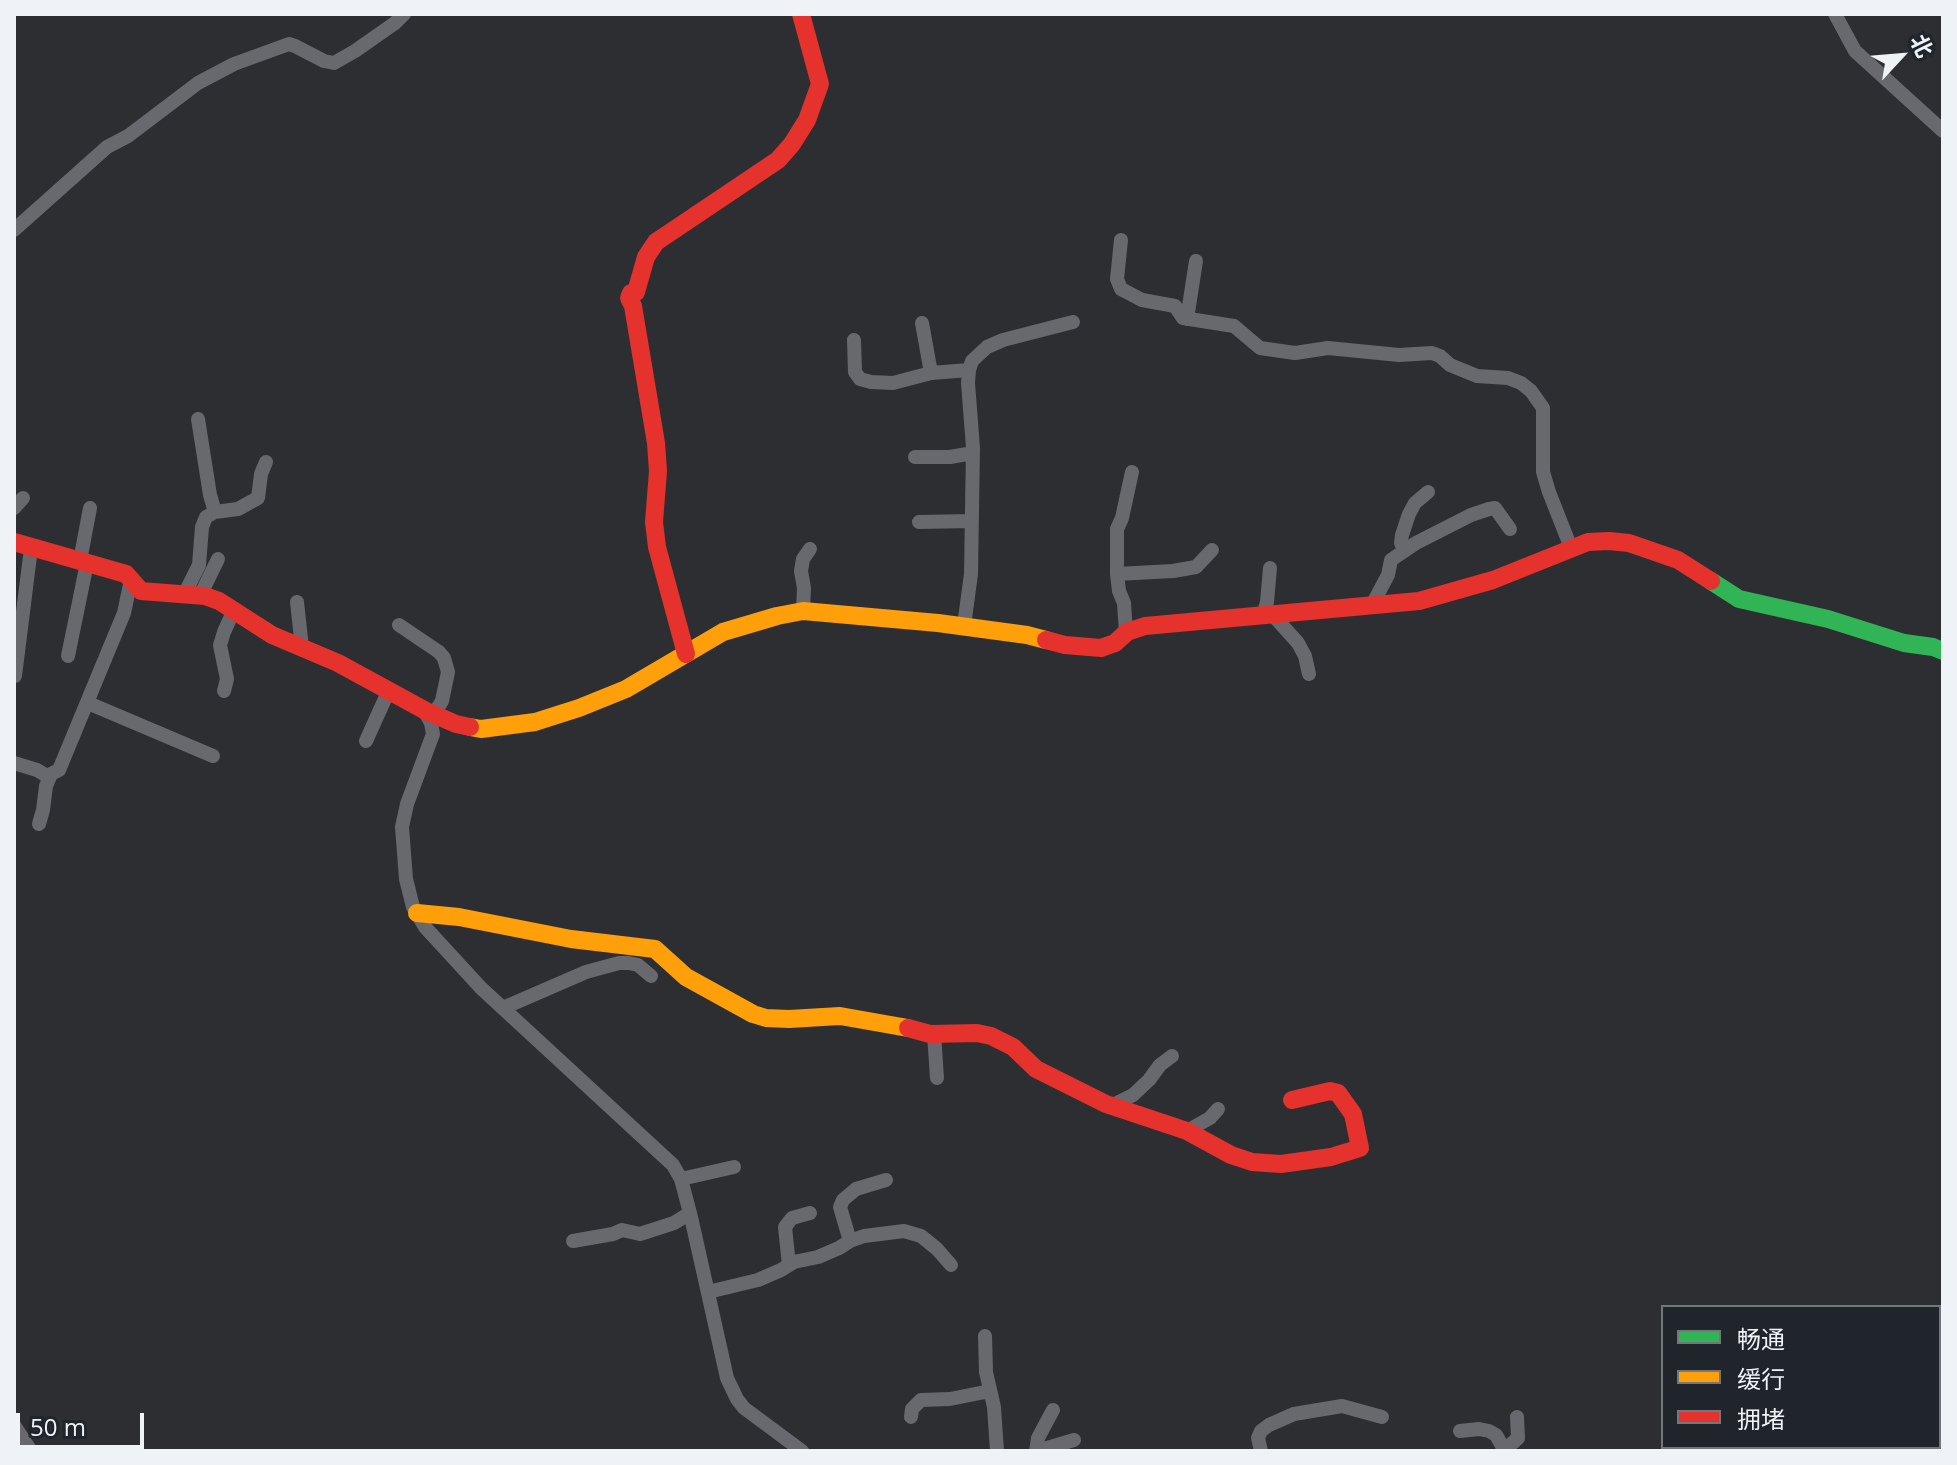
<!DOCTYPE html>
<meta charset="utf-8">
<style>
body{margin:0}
#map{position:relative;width:1957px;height:1465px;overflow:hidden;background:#2c2e32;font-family:"Open Sans","Noto Sans SC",sans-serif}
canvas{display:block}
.frame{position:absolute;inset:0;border:16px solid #eff2f7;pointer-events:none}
.legend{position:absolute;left:1661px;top:1305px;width:280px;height:144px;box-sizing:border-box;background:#20242b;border:2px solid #73767d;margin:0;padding:10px 14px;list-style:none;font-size:24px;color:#eff2f7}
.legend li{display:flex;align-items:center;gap:16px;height:40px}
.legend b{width:40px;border:2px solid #73767d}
.north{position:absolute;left:1861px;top:16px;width:80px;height:80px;-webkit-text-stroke:6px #20242b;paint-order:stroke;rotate:64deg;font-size:22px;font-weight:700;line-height:32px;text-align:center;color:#eff2f7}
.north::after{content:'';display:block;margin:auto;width:28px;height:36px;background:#eff2f7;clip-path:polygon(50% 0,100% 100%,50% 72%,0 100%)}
.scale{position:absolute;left:16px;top:1413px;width:128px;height:36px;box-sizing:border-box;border:4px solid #eff2f7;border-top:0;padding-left:10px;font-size:24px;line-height:28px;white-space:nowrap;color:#eff2f7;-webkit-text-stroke:6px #20242b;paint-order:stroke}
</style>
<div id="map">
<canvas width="1957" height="1465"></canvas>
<div class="frame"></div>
<ul class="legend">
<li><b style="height:10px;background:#30b455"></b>畅通</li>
<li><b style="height:10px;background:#ff9f0a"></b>缓行</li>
<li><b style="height:10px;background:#e5322d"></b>拥堵</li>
</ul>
<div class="north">北</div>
<div class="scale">50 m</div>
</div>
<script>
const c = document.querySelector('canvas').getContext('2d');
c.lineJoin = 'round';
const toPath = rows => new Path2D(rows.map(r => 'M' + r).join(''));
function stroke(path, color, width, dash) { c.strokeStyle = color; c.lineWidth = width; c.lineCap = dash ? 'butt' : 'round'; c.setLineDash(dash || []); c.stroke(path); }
const street = toPath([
 [1835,14,1855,51,1943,131],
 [14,230,107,147,128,136,198,83,234,64,289,44,295,46,324,61,334,63,355,51,395,23,404,14],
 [1121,240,1117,279,1121,289,1142,300,1175,306,1183,318,1234,326,1260,348,1295,353,1328,348,1399,355,1432,353,1440,356,1450,365,1477,376,1508,378,1521,383,1531,391,1543,408,1543,472,1549,492,1571,548],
 [1187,319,1196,261],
 [922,323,931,373],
 [854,340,855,372,860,379,871,382,893,383,931,373,969,370],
 [198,419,210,495,215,512],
 [915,457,950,457,973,453],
 [14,508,23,498],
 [919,522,971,521],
 [1405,550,1401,543,1402,535,1409,514,1415,503,1428,492],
 [80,561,90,508],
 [1117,574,1173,571,1196,567,1212,550],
 [184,595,199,565,202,527,206,517,215,512,238,509,258,498,261,474,266,462],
 [200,596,218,559],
 [297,602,302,648],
 [1372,605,1388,575,1391,560,1416,543,1471,515,1489,509,1495,508,1510,529],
 [803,611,804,588,801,571,803,559,810,549],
 [1272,614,1298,643,1305,656,1309,674],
 [1263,615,1267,602,1270,568],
 [399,625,439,652,444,658,448,672,442,701,434,714],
 [964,626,971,574,973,448,968,383,969,370,972,361,987,347,1003,340,1073,322],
 [1126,633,1124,603,1119,591,1117,574,1117,529,1122,518,1132,472],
 [68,656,87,563],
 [15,676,31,548],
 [224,691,227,679,220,645,224,632,234,610],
 [88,703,213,756],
 [424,710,431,723,433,734,407,804,402,827,406,879,413,907,425,927,481,988,673,1165,681,1179,691,1217,727,1378,737,1399,744,1408,802,1451],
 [366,741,389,690],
 [14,763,37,770,47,776,59,770,124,613,131,580],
 [39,824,43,810,46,786,51,774],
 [503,1008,586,972,619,963,629,963,638,965,651,976],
 [934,1034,937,1078],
 [1111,1106,1133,1095,1149,1080,1160,1065,1172,1056],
 [1187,1131,1210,1118,1218,1109],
 [681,1179,734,1167],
 [573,1241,613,1234,622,1230,640,1234,674,1223,690,1213],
 [850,1241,840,1207,843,1200,856,1189,886,1180],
 [789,1265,785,1227,792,1218,810,1213],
 [708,1292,758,1280,781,1270,794,1262,818,1257,839,1248,850,1241,864,1236,904,1231,921,1236,937,1249,951,1265],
 [985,1336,986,1372,994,1407,997,1451],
 [911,1417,912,1409,921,1400,950,1399,990,1391],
 [14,1425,31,1451],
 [1460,1431,1479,1429,1489,1431,1496,1435,1505,1451],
 [1505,1450,1518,1438,1517,1417],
 [1036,1451,1038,1438,1053,1410],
 [1037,1451,1074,1440],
 [1261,1451,1258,1438,1261,1431,1269,1425,1294,1414,1342,1406,1382,1417]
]);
const fast = toPath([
 [1711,581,1739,599,1828,619,1904,643,1933,647,1943,651]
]);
const slow = toPath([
 [470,727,481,729,535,722,579,708,626,689,723,632,777,616,803,611,938,623,1027,635,1046,640],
 [417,913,459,917,571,939,655,949,686,977,753,1014,766,1018,789,1019,840,1016,908,1028]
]);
const jam = toPath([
 [14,542,126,574,141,591,205,596,219,601,272,635,338,663,426,711,456,724,470,727],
 [1046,640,1065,645,1101,648,1115,643,1127,632,1145,626,1419,601,1493,580,1588,542,1609,541,1629,543,1678,560,1711,581],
 [686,654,657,547,654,522,658,471,656,443,633,306,629,298,631,293,636,292,646,257,656,242,778,160,792,144,807,120,820,84,801,14],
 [908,1028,930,1034,977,1033,991,1036,1013,1047,1036,1069,1106,1104,1187,1131,1231,1155,1252,1162,1281,1164,1331,1157,1360,1148,1353,1114,1338,1093,1330,1091,1292,1100]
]);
stroke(street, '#68696e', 14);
stroke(fast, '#30b455', 18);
stroke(slow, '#ff9f0a', 18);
stroke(jam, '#e5322d', 18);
</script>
